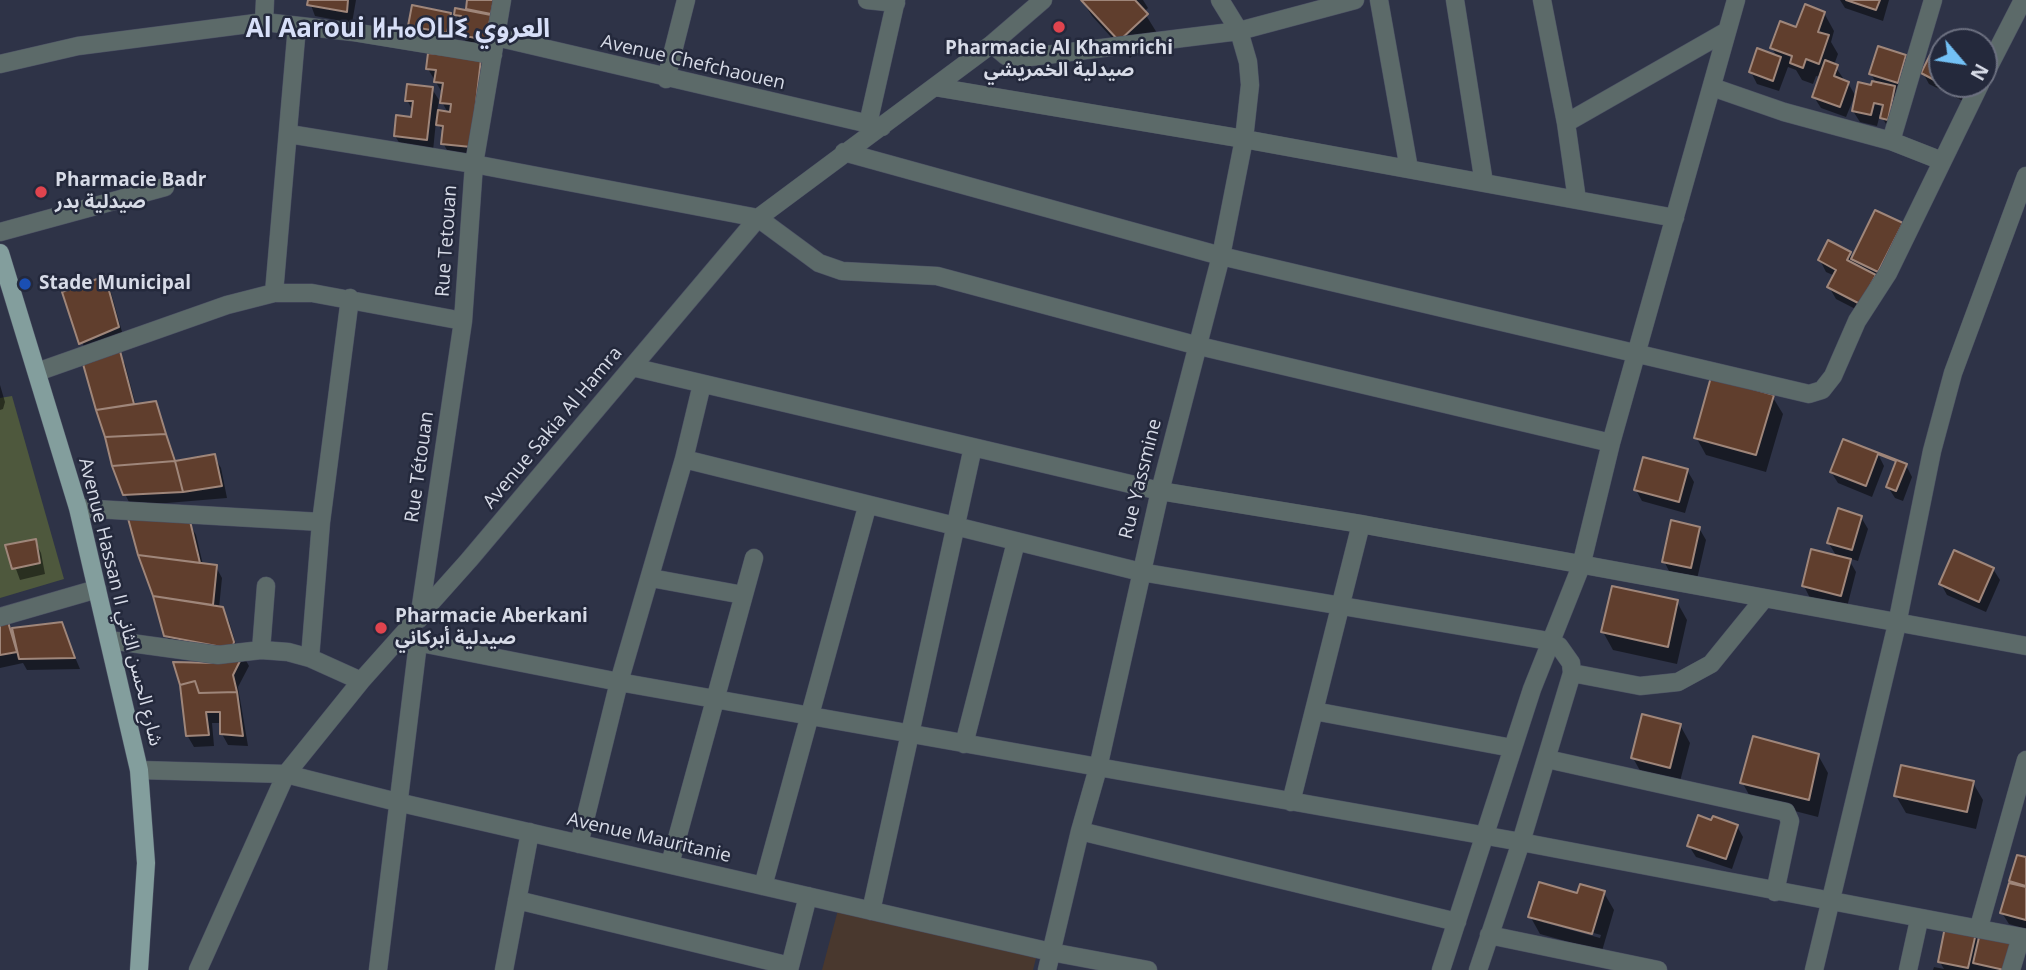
<!DOCTYPE html>
<meta charset="utf-8">
<style>
body{margin:0}
#map{position:relative;width:2026px;height:970px;overflow:hidden;background:#2e3347;font-family:"Open Sans",sans-serif}
canvas{display:block}
.north{position:absolute;left:1928px;top:28px;width:70px;height:70px;box-sizing:border-box;background:#24293c;border:2px solid #6c7080;border-radius:50%;rotate:119deg;font-size:19px;font-weight:700;line-height:28px;text-align:center;color:#d7dbe7}
.north::after{content:'';display:block;margin:auto;width:24px;height:32px;background:#73c1f6;clip-path:polygon(50% 0,100% 100%,50% 72%,0 100%)}
</style>
<div id="map">
<canvas width="2026" height="970"></canvas>
<div class="north">N</div>
</div>
<script>
const c = document.querySelector('canvas').getContext('2d');
c.lineJoin = 'round';
function fillPath(path, color) { c.fillStyle = color; c.fill(path, 'evenodd'); }
const toPath = rows => new Path2D(rows.map(r => 'M' + r).join(''));
function stroke(path, color, width, dash) { c.strokeStyle = color; c.lineWidth = width; c.lineCap = dash ? 'butt' : 'round'; c.setLineDash(dash || []); c.stroke(path); }
function drawText(font, color, halo, rows, align = 'center') {
  c.font = font + ' "Open Sans","Noto Sans Arabic","Noto Sans Tifinagh",sans-serif'; c.lineWidth = 5; c.setLineDash([]); c.textBaseline = 'middle'; c.strokeStyle = halo; c.fillStyle = color; for (const [text, x, y, turn = 0] of rows) {
    c.save(); c.translate(x, y); c.rotate((+turn || 0) * Math.PI / 180); c.textAlign = isNaN(turn) ? turn : align; if (halo) c.strokeText(text, 0, 0); c.fillText(text, 0, 0); c.restore();
  }
}
const education = toPath([
 [838,910,1036,958,1033,970,822,970]
]);
const green = toPath([
 [12,396,64,579,0,598,0,398]
]);
const shadow = toPath([
 [309,0,356,0,352,23,315,16],
 [468,0,501,0,491,51,469,46,462,35,462,26,456,15,467,12],
 [1082,0,1143,0,1148,8,1144,12,1157,33,1130,58,1092,16],
 [1840,0,1889,0,1883,21,1845,8],
 [1824,13,1834,31,1831,42,1838,54,1834,65,1843,78,1842,81,1848,83,1855,95,1846,117,1821,108,1814,97,1821,77,1816,76,1813,84,1802,80,1796,70,1788,67,1779,91,1757,84,1751,72,1777,57,1772,48],
 [450,15,457,26,453,44,416,37,409,26],
 [1905,56,1912,68,1904,94,1896,91,1901,99,1889,129,1880,114,1877,126,1860,122,1853,111,1878,86,1871,74],
 [480,61,490,78,480,164,453,161,443,143,444,134,436,121,433,151,402,147,395,136,412,119,413,111,407,100,432,89,439,100,437,112,448,113,442,102,443,94,428,69],
 [1942,64,1942,84,1975,84,1971,105,1929,84,1923,73],
 [1901,225,1867,315,1836,299,1829,287,1835,276,1826,272,1820,260,1849,254,1853,259],
 [104,278,110,289,124,339,87,355,64,293],
 [119,353,125,364,136,406,155,403,177,463,214,456,221,468,227,498,131,506,125,494,85,366],
 [0,385,5,402,3,409,0,410],
 [1772,396,1783,414,1766,472,1706,455,1696,437],
 [1878,454,1884,466,1872,497,1838,483,1831,472],
 [1906,465,1912,477,1903,501,1895,498,1888,487],
 [1687,470,1694,482,1685,513,1642,501,1636,490],
 [128,513,189,523,196,535,203,565,216,567,222,578,219,608,229,621,239,655,243,655,249,666,238,687,248,746,228,745,222,734,222,723,212,723,214,746,194,747,187,735,217,665,173,647,166,636],
 [1861,517,1868,529,1858,561,1848,558,1856,572,1847,607,1810,598,1804,586,1837,557,1828,542],
 [1699,528,1706,540,1697,579,1670,573,1664,561],
 [35,541,41,553,45,574,20,580,8,547],
 [1993,569,2000,580,1986,612,1947,595,1941,584],
 [1677,602,1687,620,1677,664,1613,650,1603,632],
 [7,624,11,630,61,624,80,669,27,670,23,663,0,668,0,626],
 [1680,725,1690,743,1679,785,1643,776,1633,758],
 [1818,755,1828,773,1818,817,1752,800,1742,782],
 [1973,783,1983,800,1976,829,1906,813,1896,796],
 [1737,826,1743,837,1732,869,1696,857,1689,846],
 [2026,859,2026,929,2009,924,2002,913,2014,886,2011,881],
 [1604,893,1614,910,1602,951,1540,934,1530,916,1578,895],
 [1542,919,1601,935,1600,938,1542,922],
 [1975,935,1979,943,2015,970,1933,970,1934,967,1944,969,1940,962]
]);
const building = toPath([
 [308,0,348,0,347,12,307,5,308,0],
 [467,0,494,0,491,14,466,9,467,0],
 [1081,0,1135,0,1148,14,1119,41,1081,0],
 [1846,0,1880,0,1876,10,1846,0],
 [1805,4,1825,12,1818,32,1829,35,1819,64,1806,59,1803,68,1790,63,1792,56,1770,48,1780,21,1796,27,1805,4],
 [412,5,451,13,447,33,408,26,412,5],
 [455,8,491,15,486,40,460,35,462,23,459,22,461,16,454,15,455,8],
 [1878,46,1906,55,1898,83,1869,74,1878,46],
 [1757,48,1781,57,1773,81,1749,72,1757,48],
 [428,53,481,59,471,147,441,144,443,126,436,125,438,110,450,112,451,104,440,103,443,83,434,82,436,70,426,69,428,53],
 [1930,55,1942,62,1942,84,1921,73,1930,55],
 [1825,60,1838,65,1834,76,1849,82,1840,107,1812,97,1825,60],
 [1872,81,1895,86,1888,120,1880,118,1883,105,1874,103,1871,115,1852,111,1858,82,1871,85,1872,81],
 [407,84,433,87,427,140,394,136,396,115,411,117,413,101,405,101,407,84],
 [1942,84,1970,84,1964,95,1942,84],
 [1875,210,1903,223,1878,272,1851,259,1875,210],
 [1828,240,1851,252,1847,260,1876,275,1860,304,1827,287,1836,270,1818,260,1828,240],
 [105,276,119,327,79,344,62,292,105,276],
 [120,351,134,404,96,410,83,364,120,351],
 [1711,377,1774,395,1756,455,1694,438,1711,377],
 [156,401,166,434,105,437,96,410,156,401],
 [166,434,175,461,112,466,105,437,166,434],
 [1843,439,1907,464,1896,491,1886,487,1896,461,1878,454,1866,486,1830,472,1843,439],
 [215,454,222,486,183,492,175,461,215,454],
 [1643,457,1688,469,1679,502,1634,490,1643,457],
 [175,461,183,492,123,495,112,466,175,461],
 [1838,508,1862,516,1852,550,1827,543,1838,508],
 [126,511,190,521,200,563,138,555,126,511],
 [1671,520,1700,527,1691,568,1662,562,1671,520],
 [36,539,40,563,12,569,5,545,36,539],
 [1811,549,1851,559,1841,596,1802,586,1811,549],
 [1954,550,1994,568,1979,602,1939,584,1954,550],
 [138,555,217,565,213,605,153,596,138,555],
 [1612,586,1678,600,1668,647,1601,632,1612,586],
 [153,596,223,607,234,642,232,649,164,636,153,596],
 [8,622,17,652,0,655,0,624,8,622],
 [62,622,75,658,19,659,12,628,62,622],
 [244,653,233,675,237,692,199,693,195,681,180,685,173,662,215,663,244,653],
 [195,681,199,693,237,692,243,736,220,734,220,712,206,712,209,735,186,736,180,685,195,681],
 [1642,714,1681,724,1670,768,1631,758,1642,714],
 [1753,736,1819,754,1809,800,1740,783,1753,736],
 [1901,765,1974,781,1967,812,1894,796,1901,765],
 [1698,815,1711,820,1713,816,1738,825,1726,859,1687,846,1698,815],
 [2017,855,2026,857,2026,886,2009,881,2017,855],
 [1539,882,1577,893,1580,884,1605,891,1592,934,1528,917,1539,882],
 [2009,883,2026,887,2026,920,2000,913,2009,883],
 [1945,927,1976,933,1968,968,1938,962,1945,927],
 [1980,933,2014,941,2004,970,1973,963,1980,933]
]);
const street = toPath([
 [867,0,896,3],
 [1379,0,1409,169],
 [1455,0,1484,183],
 [1542,0,1566,123,1577,200],
 [264,22,265,0],
 [496,37,882,127],
 [992,44,1006,56,1030,57,1239,31,1355,0],
 [0,64,78,46,264,22,353,32,493,55],
 [1984,76,2023,0],
 [666,79,686,0],
 [935,87,1244,139,1675,218],
 [1712,87,1784,112,1891,141,1942,161],
 [1566,123,1727,31],
 [868,124,896,0],
 [289,134,474,164,758,218,819,263,842,271,937,276,1195,345,1611,443],
 [1891,141,1933,0],
 [844,152,1221,256,1809,394,1822,390,1833,376,1857,321,1888,273,1980,84],
 [0,232,165,187],
 [274,293,297,26],
 [632,367,1160,491,1361,524,2026,646],
 [37,372,227,305,274,293,312,293,463,321],
 [684,459,1141,572,1549,641,1559,646,1571,663,1572,673,1521,842,1478,970],
 [78,508,321,522],
 [651,578,743,595],
 [0,617,97,589],
 [419,619,463,321,474,164,502,0],
 [401,639,619,682,1521,842,2026,938],
 [109,640,218,655,261,650,288,652,310,658,361,681],
 [261,650,266,586],
 [310,658,321,522,350,298],
 [1572,673,1640,686,1678,682,1711,664,1763,600],
 [1314,711,1512,748],
 [964,744,1016,542],
 [1547,759,1786,812,1790,821,1775,892],
 [139,770,286,774,397,802,1051,952,1148,970],
 [1291,802,1361,524],
 [1080,831,1457,922],
 [579,844,619,682,684,459,702,384],
 [670,864,754,558],
 [763,886,867,507],
 [517,900,790,966],
 [871,911,973,447],
 [1979,927,2026,760],
 [1489,935,1658,970],
 [198,970,286,774,361,681,469,560,758,218,992,44,1043,0],
 [378,970,418,643],
 [504,970,530,832],
 [789,970,808,896],
 [1047,970,1080,831,1098,768,1160,491,1221,256,1244,139,1250,85,1248,62,1239,31,1220,0],
 [1441,970,1532,689,1581,566,1611,443,1736,0],
 [1814,970,1897,624,1932,451,1953,373,2026,176],
 [1908,970,1919,920],
 [2011,970,2021,937]
]);
const primary = toPath([
 [0,253,78,508,139,770,146,863,139,970]
]);
const markers = [
 [1059,27,7,"#e0444e"],
 [41,192,7,"#e0444e"],
 [25,284,7,"#1a4fb4"],
 [381,628,7,"#e0444e"]
];
const poiNames = [
 ["Pharmacie Al Khamrichi",1059,49,"center"],
 ["صيدلية الخمريشي",1059,71,"center"],
 ["Pharmacie Badr",55,181],
 ["صيدلية بدر",55,203],
 ["Stade Municipal",39,284],
 ["Pharmacie Aberkani",395,617],
 ["صيدلية أبركاني",395,639]
];
const streetNames = [
 ["Avenue Chefchaouen",693,63,13],
 ["Rue Tetouan",447,241,-86],
 ["Avenue Sakia Al Hamra",553,428,-50],
 ["Rue Tétouan",420,467,-82],
 ["Rue Yassmine",1141,479,-76],
 ["Avenue Hassan II شارع الحسن الثاني",120,602,76],
 ["Avenue Mauritanie",649,838,13]
];
const districtNames = [
 ["Al Aaroui ⵍⵄⴰⵔⵡⵉ العروي",398,30]
];
fillPath(education, '#49382e');
fillPath(green, '#4e583d');
fillPath(shadow, '#0007');
fillPath(building, '#603e2d');
stroke(building, '#9f867a', 2);
stroke(street, '#4c5164', 19);
stroke(primary, '#4c5164', 19);
stroke(street, '#5c6a69', 18);
stroke(primary, '#839e9d', 18);
for (const [x, y, r, color] of markers) { const dot = new Path2D(); dot.arc(x, y, r, 0, 2 * Math.PI); c.fillStyle = color; c.fill(dot); stroke(dot, '#24293c', 2.5); }
drawText('bold 19px', '#d7dbe7', '#24293c', poiNames, 'left');
drawText('19px', '#d7dbe7', '#24293c', streetNames);
drawText('bold 26px', '#d7dff8', '#24293c', districtNames);
</script>
